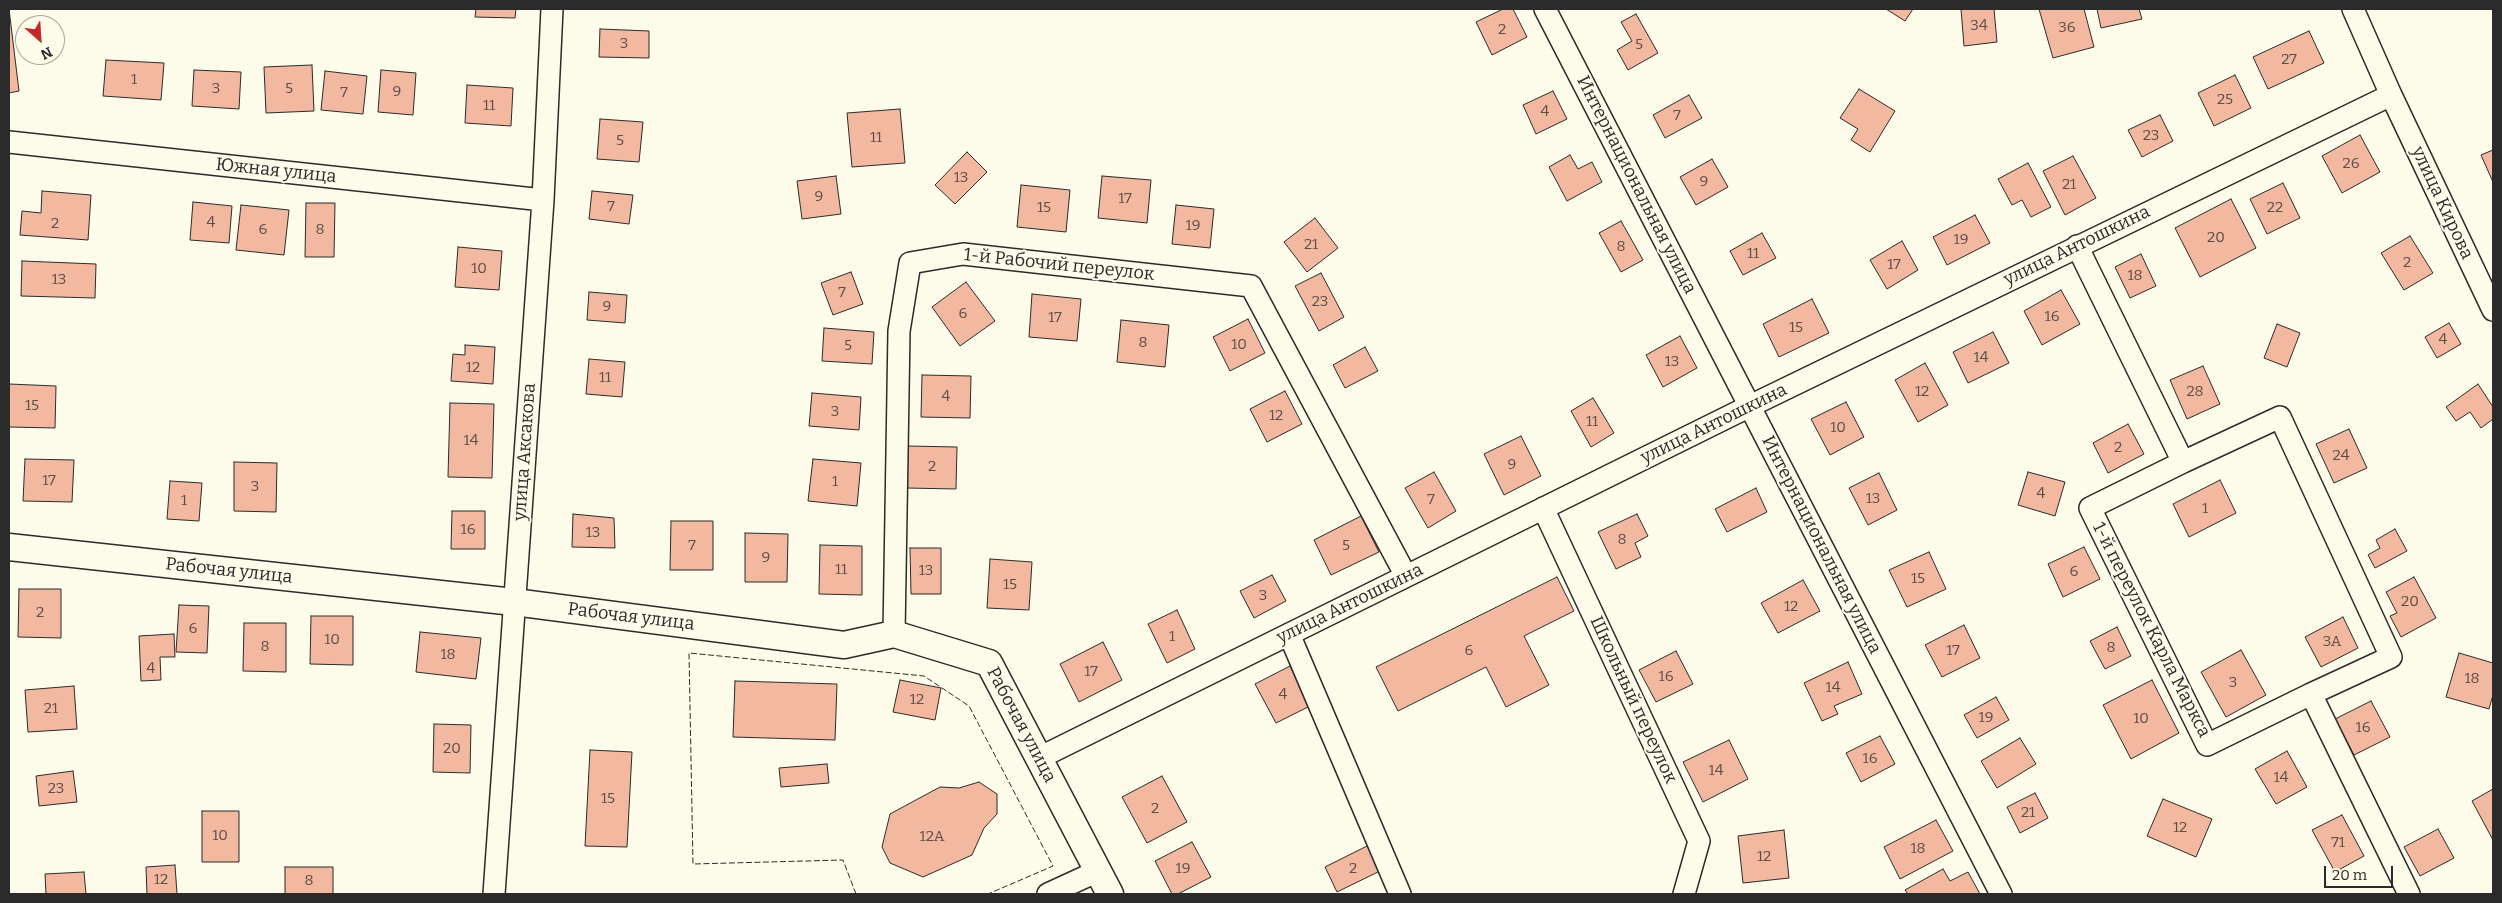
<!DOCTYPE html>
<meta charset="utf-8">
<style>
body{margin:0}
#map{position:relative;width:2502px;height:903px;overflow:hidden;background:#fdfbea;font-family:Bitter,serif}
canvas{display:block}
.frame{position:absolute;inset:0;border:10px solid #2b2b2b;pointer-events:none}
.north{position:absolute;left:15px;top:15px;width:50px;height:50px;box-sizing:border-box;background:#fdfbea;border:1px solid #a9a89e;border-radius:50%;rotate:154deg;font-size:14px;font-weight:700;line-height:20px;text-align:center;color:#2b2b2b}
.north::after{content:'';display:block;margin:auto;width:18px;height:22px;background:#c62828;clip-path:polygon(50% 0,100% 100%,50% 72%,0 100%)}
.scale{position:absolute;left:2324px;top:866px;width:69px;height:22px;box-sizing:border-box;border:2px solid #2b2b2b;border-top:0;padding-left:6px;font-size:15px;line-height:18px;white-space:nowrap;color:#2b2b2b;-webkit-text-stroke:4px #fdfbea;paint-order:stroke}
</style>
<div id="map">
<canvas width="2502" height="903"></canvas>
<div class="frame"></div>
<div class="north">N</div>
<div class="scale">20 m</div>
</div>
<script>
const c = document.querySelector('canvas').getContext('2d');
c.lineJoin = 'round';
function fillPath(path, color) { c.fillStyle = color; c.fill(path, 'evenodd'); }
const toPath = rows => new Path2D(rows.map(r => 'M' + r).join(''));
function stroke(path, color, width, dash) { c.strokeStyle = color; c.lineWidth = width; c.lineCap = dash ? 'butt' : 'round'; c.setLineDash(dash || []); c.stroke(path); }
function drawText(font, color, halo, rows, align = 'center') {
  c.font = font + ' Bitter,serif'; c.lineWidth = 4; c.setLineDash([]); c.textBaseline = 'middle'; c.strokeStyle = halo; c.fillStyle = color; for (const [text, x, y, turn = 0] of rows) {
    c.save(); c.translate(x, y); c.rotate((+turn || 0) * Math.PI / 180); c.textAlign = isNaN(turn) ? turn : align; if (halo) c.strokeText(text, 0, 0); c.fillText(text, 0, 0); c.restore();
  }
}
const building = toPath([
 [9,9,19,91,9,93,9,9],
 [476,9,516,9,515,18,475,17,476,9],
 [1503,9,1513,9,1527,37,1492,55,1476,22,1503,9],
 [1886,9,1913,9,1905,21,1886,9],
 [1961,9,1994,9,1997,42,1964,46,1961,9],
 [2039,9,2084,9,2094,47,2053,58,2039,9],
 [2097,9,2139,9,2142,19,2101,28,2097,9],
 [1636,14,1658,53,1628,70,1617,50,1632,41,1621,22,1636,14],
 [600,29,649,31,649,58,599,57,600,29],
 [2309,31,2324,63,2268,89,2253,57,2309,31],
 [106,60,164,63,161,100,103,96,106,60],
 [312,65,314,111,266,113,264,67,312,65],
 [194,70,241,72,239,109,192,106,194,70],
 [381,70,416,73,413,115,378,112,381,70],
 [325,71,367,76,363,114,321,110,325,71],
 [2235,75,2251,108,2214,126,2198,93,2235,75],
 [467,85,513,88,511,126,465,123,467,85],
 [1859,89,1895,111,1870,152,1851,140,1858,129,1840,118,1859,89],
 [1553,91,1567,119,1536,134,1523,105,1553,91],
 [1689,95,1702,118,1665,138,1653,115,1689,95],
 [900,109,905,163,852,167,847,113,900,109],
 [2160,115,2173,141,2142,157,2128,130,2160,115],
 [600,119,643,122,639,162,597,159,600,119],
 [2360,135,2380,172,2342,193,2322,156,2360,135],
 [2493,150,2493,182,2481,155,2493,150],
 [967,152,987,172,955,204,935,185,967,152],
 [1570,155,1578,169,1592,162,1602,182,1567,201,1549,167,1570,155],
 [2073,156,2096,198,2065,215,2043,171,2073,156],
 [1712,159,1728,187,1696,205,1680,177,1712,159],
 [2028,163,2051,207,2031,217,2022,200,2012,205,1998,179,2028,163],
 [836,176,841,214,802,219,797,181,836,176],
 [1102,176,1151,180,1147,223,1098,218,1102,176],
 [2283,183,2300,218,2267,234,2250,199,2283,183],
 [1021,185,1070,190,1066,232,1017,227,1021,185],
 [42,191,91,195,88,240,20,235,22,211,41,213,42,191],
 [592,191,633,195,629,224,589,219,592,191],
 [2231,199,2256,248,2200,277,2175,228,2231,199],
 [193,202,232,206,229,243,190,240,193,202],
 [306,203,335,203,334,257,305,257,306,203],
 [241,205,289,210,284,255,236,250,241,205],
 [1176,205,1214,209,1210,248,1172,244,1176,205],
 [1975,215,1990,243,1947,265,1933,237,1975,215],
 [1315,218,1338,248,1307,272,1284,242,1315,218],
 [1621,221,1643,260,1621,272,1599,233,1621,221],
 [1762,233,1776,258,1743,275,1730,251,1762,233],
 [2410,236,2433,273,2404,290,2381,253,2410,236],
 [1902,241,1918,270,1887,289,1870,260,1902,241],
 [458,247,502,251,499,290,455,287,458,247],
 [2141,254,2156,286,2130,298,2115,267,2141,254],
 [22,261,96,264,95,298,21,296,22,261],
 [851,272,863,304,833,315,821,283,851,272],
 [1321,273,1344,317,1319,331,1295,286,1321,273],
 [966,282,995,321,960,346,932,307,966,282],
 [2061,290,2080,324,2042,345,2024,311,2061,290],
 [589,292,627,295,625,323,587,320,589,292],
 [1032,294,1081,299,1077,341,1029,337,1032,294],
 [1812,299,1829,333,1779,357,1763,324,1812,299],
 [1248,319,1265,353,1230,371,1213,337,1248,319],
 [1121,320,1169,325,1165,367,1117,362,1121,320],
 [2449,323,2461,344,2437,358,2425,337,2449,323],
 [2277,324,2300,333,2287,367,2264,358,2277,324],
 [824,328,874,332,872,364,822,361,824,328],
 [1993,332,2009,363,1968,383,1953,352,1993,332],
 [1680,336,1697,368,1663,387,1646,355,1680,336],
 [465,345,495,347,493,384,451,381,453,354,465,355,465,345],
 [1365,347,1378,371,1345,388,1333,365,1365,347],
 [589,359,625,362,622,397,586,394,589,359],
 [1925,363,1948,405,1918,422,1895,380,1925,363],
 [2203,366,2220,404,2187,419,2170,380,2203,366],
 [922,375,971,376,970,418,921,417,922,375],
 [9,384,56,386,55,428,9,427,9,384],
 [2478,384,2493,407,2493,419,2481,428,2470,412,2456,421,2446,407,2478,384],
 [1285,391,1302,424,1267,442,1250,409,1285,391],
 [812,393,861,397,859,430,809,426,812,393],
 [1593,398,1614,433,1591,447,1571,411,1593,398],
 [1846,402,1864,437,1830,455,1811,419,1846,402],
 [450,403,494,404,492,478,448,477,450,403],
 [2128,424,2144,454,2108,473,2093,443,2128,424],
 [2349,429,2367,468,2334,483,2316,444,2349,429],
 [1521,436,1541,476,1504,495,1484,454,1521,436],
 [908,446,957,447,956,489,907,488,908,446],
 [25,459,74,460,72,502,23,501,25,459],
 [813,459,861,463,857,506,808,501,813,459],
 [234,462,277,463,276,512,234,511,234,462],
 [1434,472,1456,511,1428,528,1405,488,1434,472],
 [2028,472,2065,482,2055,516,2018,505,2028,472],
 [1879,473,1897,510,1868,525,1849,488,1879,473],
 [2220,480,2236,513,2189,537,2173,504,2220,480],
 [170,481,202,483,199,521,167,519,170,481],
 [1756,488,1767,512,1727,532,1715,509,1756,488],
 [452,511,485,511,485,549,451,549,452,511],
 [573,514,614,518,615,548,572,547,573,514],
 [1637,514,1648,536,1635,543,1641,557,1616,569,1598,532,1637,514],
 [1361,516,1379,552,1331,575,1314,540,1361,516],
 [671,521,713,521,713,570,670,570,671,521],
 [2395,529,2407,551,2375,568,2368,555,2380,548,2376,540,2395,529],
 [745,533,788,534,787,582,745,582,745,533],
 [820,545,862,546,862,595,819,594,820,545],
 [2084,547,2100,579,2063,597,2048,564,2084,547],
 [910,548,941,548,941,594,911,594,910,548],
 [1929,552,1946,589,1907,607,1889,570,1929,552],
 [990,559,1032,562,1029,610,987,608,990,559],
 [1272,575,1286,601,1254,618,1240,591,1272,575],
 [1557,577,1574,611,1524,636,1549,685,1506,707,1486,667,1398,711,1376,667,1557,577],
 [2414,577,2436,618,2401,637,2390,616,2397,613,2386,592,2414,577],
 [1803,580,1820,611,1778,633,1761,603,1803,580],
 [19,589,61,589,61,638,18,637,19,589],
 [179,605,209,606,207,653,176,652,179,605],
 [1177,610,1195,649,1167,663,1148,624,1177,610],
 [311,616,353,616,353,665,310,664,311,616],
 [2343,617,2358,648,2321,667,2305,637,2343,617],
 [244,623,286,623,286,672,243,671,244,623],
 [1964,625,1980,658,1942,677,1925,645,1964,625],
 [2117,627,2131,656,2105,669,2090,641,2117,627],
 [420,632,481,638,476,679,416,672,420,632],
 [174,634,175,657,160,657,161,680,141,681,139,636,174,634],
 [1103,642,1122,680,1079,702,1060,664,1103,642],
 [2241,650,2266,695,2226,717,2201,672,2241,650],
 [1676,651,1693,684,1656,702,1639,670,1676,651],
 [2459,653,2493,663,2493,695,2489,709,2446,697,2459,653],
 [1848,662,1862,694,1834,706,1838,714,1822,721,1804,683,1848,662],
 [1290,666,1310,706,1276,723,1255,684,1290,666],
 [900,680,941,688,935,720,893,712,900,680],
 [2152,680,2179,733,2131,759,2103,705,2152,680],
 [735,681,837,684,835,740,733,737,735,681],
 [74,686,77,729,28,732,25,690,74,686],
 [1996,697,2009,720,1977,738,1964,715,1996,697],
 [2371,701,2390,737,2354,755,2335,719,2371,701],
 [434,724,471,725,470,773,433,772,434,724],
 [1880,736,1895,764,1861,782,1846,753,1880,736],
 [2020,738,2036,764,1997,788,1981,761,2020,738],
 [1729,740,1748,779,1703,802,1683,762,1729,740],
 [590,750,632,752,627,847,585,846,590,750],
 [2287,751,2307,787,2276,804,2255,769,2287,751],
 [827,764,829,783,781,787,779,768,827,764],
 [73,771,77,802,39,806,36,776,73,771],
 [1162,776,1187,822,1147,843,1122,797,1162,776],
 [979,782,997,794,997,814,984,828,972,855,923,877,890,863,882,847,890,814,940,787,959,788,979,782],
 [2493,789,2493,840,2472,801,2493,789],
 [2035,793,2048,818,2020,833,2007,807,2035,793],
 [2163,799,2212,819,2196,857,2147,836,2163,799],
 [202,811,239,811,239,862,202,862,202,811],
 [2342,815,2364,856,2335,872,2312,830,2342,815],
 [1936,820,1953,851,1900,879,1884,847,1936,820],
 [2438,829,2454,858,2420,876,2404,847,2438,829],
 [1784,830,1789,878,1743,883,1738,836,1784,830],
 [1192,842,1211,877,1178,894,1172,894,1155,861,1192,842],
 [1369,845,1382,870,1337,892,1325,867,1369,845],
 [175,865,177,894,147,894,146,867,175,865],
 [285,867,333,867,333,894,285,894,285,867],
 [1943,869,1950,881,1968,872,1980,894,1908,894,1905,890,1943,869],
 [84,872,86,894,46,894,45,874,84,872]
]);
const minor = toPath([
 [1545,9,2001,894],
 [2353,9,2391,95,2493,310],
 [9,142,543,200],
 [2077,246,2183,462,2090,508,2207,745,2311,694,2409,894],
 [2183,462,2280,417,2391,657,2311,694],
 [1543,508,1699,841,1684,894],
 [894,634,899,331,910,263,963,254,1251,286,1406,576],
 [1289,634,1400,894],
 [1039,758,1750,406,2391,95],
 [494,894,543,200,552,9],
 [1048,894,1098,871]
]);
const tertiary = toPath([
 [9,547,514,602,844,645,894,634,989,663,1110,894]
]);
const fence = toPath([
 [856,894,843,860,693,864,689,653,924,676,969,706,1053,866,988,894]
]);
const numberNames = [
 ["34",1979,26],
 ["36",2067,28],
 ["2",1502,30],
 ["3",624,44],
 ["5",1639,45],
 ["27",2289,60],
 ["1",134,80],
 ["3",216,89],
 ["5",289,89],
 ["9",397,92],
 ["7",344,93],
 ["25",2225,100],
 ["11",489,106],
 ["4",1545,112],
 ["7",1677,116],
 ["23",2151,136],
 ["11",876,138],
 ["5",620,141],
 ["26",2351,164],
 ["13",961,178],
 ["9",1704,182],
 ["21",2069,185],
 ["9",819,197],
 ["17",1125,199],
 ["7",611,207],
 ["15",1044,208],
 ["22",2275,208],
 ["4",211,223],
 ["2",55,224],
 ["19",1193,226],
 ["6",263,230],
 ["8",320,230],
 ["20",2216,238],
 ["19",1961,240],
 ["21",1311,245],
 ["8",1621,247],
 ["11",1753,254],
 ["2",2407,263],
 ["17",1894,265],
 ["10",479,269],
 ["18",2135,276],
 ["13",59,280],
 ["7",842,293],
 ["23",1320,302],
 ["9",607,307],
 ["6",963,314],
 ["16",2052,317],
 ["17",1055,318],
 ["15",1796,328],
 ["4",2443,340],
 ["8",1143,343],
 ["10",1239,345],
 ["5",848,346],
 ["14",1981,358],
 ["13",1672,362],
 ["12",473,368],
 ["11",605,378],
 ["12",1922,392],
 ["28",2195,392],
 ["4",946,397],
 ["15",32,406],
 ["3",835,412],
 ["12",1276,416],
 ["11",1592,422],
 ["10",1838,428],
 ["14",471,441],
 ["2",2118,448],
 ["24",2341,456],
 ["9",1512,465],
 ["2",932,467],
 ["17",49,481],
 ["1",835,482],
 ["3",255,487],
 ["4",2041,494],
 ["13",1873,499],
 ["7",1431,500],
 ["1",184,501],
 ["1",2205,509],
 ["16",468,530],
 ["13",593,533],
 ["8",1622,540],
 ["7",692,546],
 ["5",1346,546],
 ["9",766,558],
 ["11",841,570],
 ["13",926,571],
 ["6",2074,572],
 ["15",1918,579],
 ["15",1010,585],
 ["3",1263,596],
 ["20",2410,602],
 ["12",1791,607],
 ["2",40,613],
 ["6",193,629],
 ["1",1172,637],
 ["10",332,640],
 ["3А",2332,642],
 ["8",265,647],
 ["8",2111,648],
 ["6",1469,651],
 ["17",1953,651],
 ["18",448,655],
 ["4",151,669],
 ["17",1091,672],
 ["16",1666,677],
 ["18",2472,679],
 ["3",2233,683],
 ["14",1833,688],
 ["4",1283,695],
 ["12",917,700],
 ["21",51,709],
 ["19",1986,718],
 ["10",2141,719],
 ["16",2363,728],
 ["20",452,749],
 ["16",1870,759],
 ["14",1716,771],
 ["14",2281,778],
 ["23",56,789],
 ["15",608,799],
 ["2",1155,809],
 ["21",2028,813],
 ["12",2180,828],
 ["10",220,836],
 ["12А",932,837],
 ["71",2338,843],
 ["18",1918,849],
 ["12",1764,857],
 ["19",1183,869],
 ["2",1353,869],
 ["12",161,880],
 ["8",309,881]
];
const streetNames = [
 ["Южная улица",276,171,6],
 ["Интернациональная улица",1636,185,63],
 ["улица Кирова",2442,203,65],
 ["улица Антошкина",2077,246,-26],
 ["1-й Рабочий переулок",1059,265,6],
 ["улица Антошкина",1714,424,-26],
 ["улица Аксакова",525,452,-86],
 ["Интернациональная улица",1821,545,63],
 ["Рабочая улица",229,571,6],
 ["улица Антошкина",1350,604,-26],
 ["Рабочая улица",631,617,7],
 ["1-й переулок Карла Маркса",2151,630,63],
 ["Школьный переулок",1633,700,65],
 ["Рабочая улица",1021,725,62]
];
fillPath(building, '#f2b8a0');
stroke(building, '#2b2b2b', 1);
stroke(minor, '#2b2b2b', 24);
stroke(tertiary, '#2b2b2b', 29);
stroke(minor, '#fdfbea', 21);
stroke(tertiary, '#fdfbea', 26);
stroke(fence, '#2b2b2b', 1, [6, 2.5]);
drawText('15px', '#5d4e48', null, numberNames);
drawText('18px', '#2b2b2b', '#fdfbea', streetNames);
</script>
